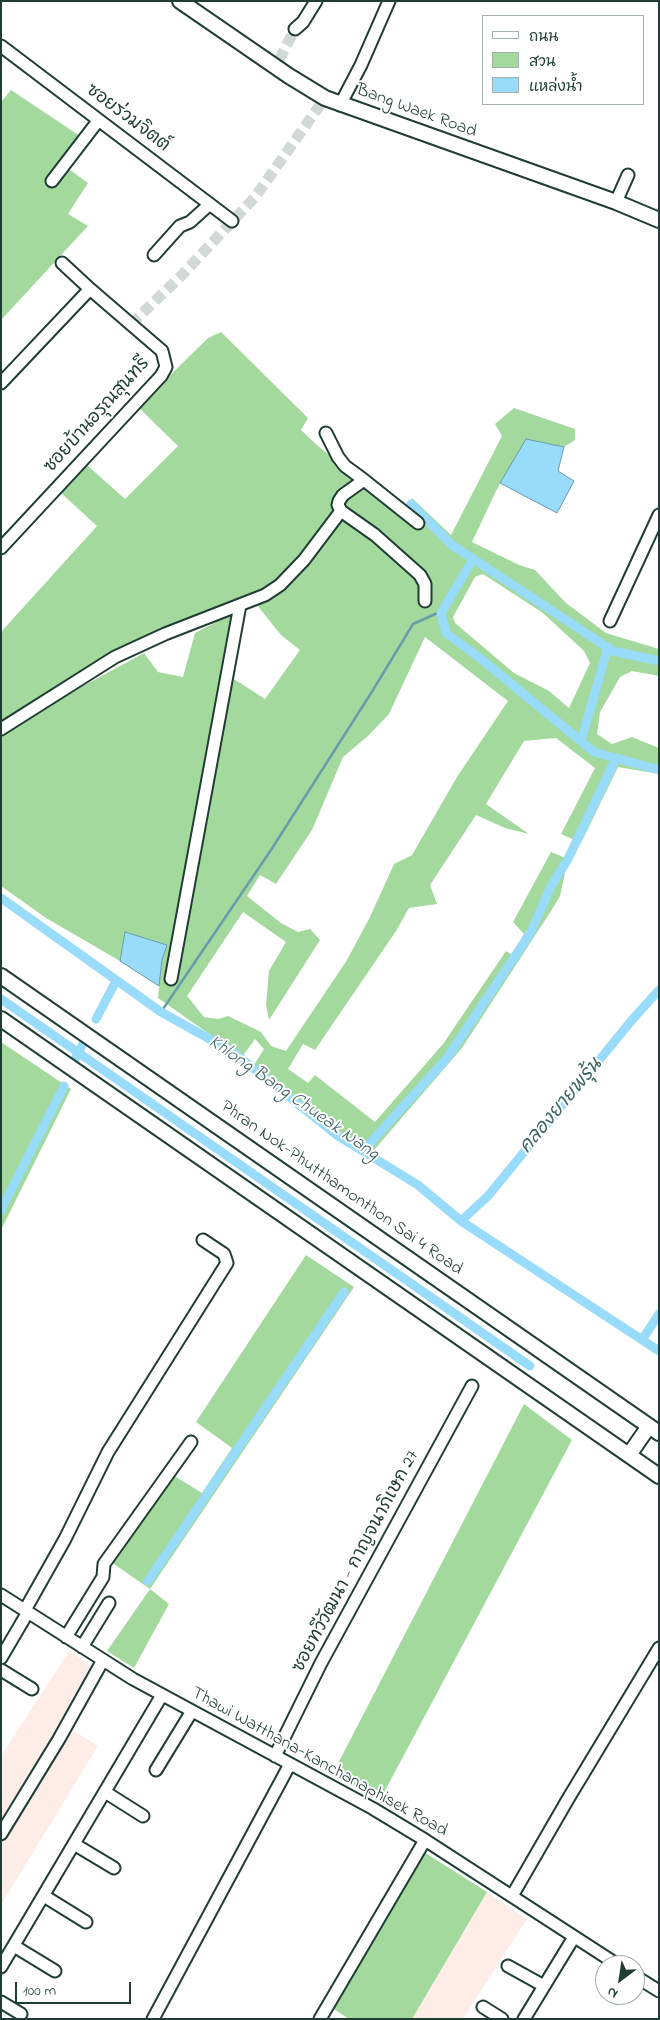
<!DOCTYPE html>
<meta charset="utf-8">
<style>
body{margin:0}
#map{position:relative;width:660px;height:2020px;overflow:hidden;background:#fff;font-family:"Indie Flower","Playpen Sans Thai",sans-serif}
canvas{display:block}
.frame{position:absolute;inset:0;border:2px solid #1f3d34;pointer-events:none}
.legend{position:absolute;left:482px;top:15px;width:162px;height:90px;box-sizing:border-box;background:#fff;border:1px solid #a5b1ae;margin:0;padding:6px 9px;list-style:none;font-size:15px;color:#1f3d34}
.legend li{display:flex;align-items:center;gap:10px;height:25px}
.legend b{width:25px;border:1px solid #a5b1ae}
.north{position:absolute;left:595px;top:1955px;width:50px;height:50px;box-sizing:border-box;background:#fff;border:1px solid #a5b1ae;border-radius:50%;rotate:211deg;font-size:14px;font-weight:700;line-height:20px;text-align:center;color:#1f3d34}
.north::after{content:'';display:block;margin:auto;width:18px;height:22px;background:#1f3d34;clip-path:polygon(50% 0,100% 100%,50% 72%,0 100%)}
.scale{position:absolute;left:15px;top:1982px;width:116px;height:22px;box-sizing:border-box;border:2px solid #1f3d34;border-top:0;padding-left:6px;font-size:15px;line-height:18px;white-space:nowrap;color:#1f3d34;-webkit-text-stroke:4px #fff;paint-order:stroke}
</style>
<div id="map">
<canvas width="660" height="2020"></canvas>
<div class="frame"></div>
<ul class="legend">
<li><b style="height:6px;background:#fff"></b>ถนน</li>
<li><b style="height:14px;background:#a3d99c"></b>สวน</li>
<li><b style="height:14px;background:#98dbfa"></b>แหล่งน้ำ</li>
</ul>
<div class="north">N</div>
<div class="scale">100 m</div>
</div>
<script>
const c = document.querySelector('canvas').getContext('2d');
c.lineJoin = 'round';
function fillPath(path, color) { c.fillStyle = color; c.fill(path, 'evenodd'); }
const toPath = rows => new Path2D(rows.map(r => 'M' + r).join(''));
function stroke(path, color, width, dash) { c.strokeStyle = color; c.lineWidth = width; c.lineCap = dash ? 'butt' : 'round'; c.setLineDash(dash || []); c.stroke(path); }
function drawText(font, color, halo, rows, align = 'center') {
  c.font = font + ' "Indie Flower","Playpen Sans Thai",sans-serif'; c.lineWidth = 4; c.setLineDash([]); c.textBaseline = 'middle'; c.strokeStyle = halo; c.fillStyle = color; for (const [text, x, y, turn = 0] of rows) {
    c.save(); c.translate(x, y); c.rotate((+turn || 0) * Math.PI / 180); c.textAlign = isNaN(turn) ? turn : align; if (halo) c.strokeText(text, 0, 0); c.fillText(text, 0, 0); c.restore();
  }
}
const built = toPath([
 [69,1651,103,1673,71,1729,98,1746,1,1905,1,1756],
 [487,1892,527,1919,463,2019,412,2019]
]);
const green = toPath([
 [11,90,80,136,70,170,88,183,68,214,88,226,1,320,1,102],
 [221,332,308,418,301,430,318,446,402,514,412,498,451,535,502,436,495,424,514,408,575,429,575,440,564,447,526,439,496,491,472,542,519,565,535,570,566,603,606,633,659,649,659,676,632,671,620,677,600,712,597,734,612,744,632,737,659,748,659,774,618,767,581,843,561,834,595,768,556,738,524,741,486,804,529,834,505,828,476,815,430,885,437,904,409,908,396,931,315,1050,303,1044,288,1069,308,1083,315,1075,375,1122,443,1044,506,951,512,955,524,934,513,922,551,852,568,859,560,896,551,911,462,1048,374,1150,364,1144,358,1146,254,1065,264,1049,255,1039,242,1057,158,998,162,960,166,945,125,932,120,961,46,918,1,886,1,734,37,711,144,653,158,672,183,677,195,633,228,616,84,669,1,723,1,632,97,526,61,493,87,465,125,499,178,446,138,407,208,338],
 [483,574,543,613,584,651,590,663,569,708,549,691,514,673,455,623,453,617,475,577],
 [257,605,281,635,300,650,265,699,234,679,220,743,234,613],
 [425,637,508,701,457,777,412,855,394,864,370,917,347,960,286,1051,271,1046,261,1032,228,1016,218,1019,204,1017,187,996,243,912,286,942,269,971,266,1005,269,1020,320,940,310,929,298,932,281,923,247,896,260,875,276,884,312,830,343,757,369,735,389,714],
 [1,1042,71,1089,1,1230],
 [306,1255,354,1287,150,1589,169,1604,134,1668,107,1651,150,1589,104,1557,163,1469,202,1493,232,1448,196,1422],
 [524,1404,572,1440,380,1800,332,1775],
 [424,1852,487,1892,412,2019,349,2019,332,2008]
]);
const water = toPath([
 [526,439,564,447,558,471,574,481,557,513,500,483,526,439],
 [125,932,167,945,162,960,159,986,120,961,125,932]
]);
const stream = toPath([
 [161,1012,271,850,373,690,413,624,442,611]
]);
const canal = toPath([
 [411,504,452,545,613,651,659,661],
 [473,559,441,613,446,633,481,659,594,752,659,770],
 [581,741,608,647],
 [1,898,161,1012,233,1052,338,1136,418,1185,461,1221,659,1351],
 [1,999,530,1366],
 [96,1019,116,981],
 [74,1061,84,1042],
 [363,1151,447,1058,531,932,551,886,568,859,616,758],
 [1,1210,64,1086],
 [461,1221,488,1196,632,1020,659,990],
 [642,1340,659,1314],
 [148,1581,344,1292]
]);
const minorTunnel = toPath([
 [279,60,294,31],
 [131,324,181,276,255,197,325,98]
]);
const minor = toPath([
 [295,29,303,22,316,1],
 [1,46,232,221],
 [340,105,361,65,389,1],
 [52,181,98,121],
 [616,202,628,175],
 [154,255,180,226,190,222,210,204],
 [1,383,90,289],
 [326,433,338,457,345,466,364,480],
 [418,523,364,480,343,495,339,501,338,505,341,511,375,535,420,575,425,584,425,601],
 [1,548,161,376,166,367,162,351,90,289,62,263],
 [610,621,659,515],
 [1,729,115,657,165,634,265,595,280,585,304,560,341,511],
 [171,979,240,605],
 [1,1595,133,1679,372,1808,425,1840,618,1965],
 [25,1610,65,1539,108,1452,227,1263,224,1254,203,1240],
 [66,1637,103,1577,104,1564,191,1442],
 [82,1647,109,1603],
 [1,1658,28,1612],
 [1,1670,32,1689],
 [275,1756,321,1663,472,1386],
 [156,1770,192,1711],
 [105,1792,143,1816],
 [1,1834,59,1739,103,1660],
 [74,1844,114,1868],
 [44,1896,86,1922],
 [512,1896,568,1799,659,1648],
 [14,1946,55,1971],
 [508,1966,544,1986],
 [1,1967,162,1695],
 [635,1976,659,1991],
 [1,2002,21,2014],
 [483,2007,502,2019],
 [153,2019,290,1764],
 [320,2019,425,1840],
 [524,2019,574,1937]
]);
const major = toPath([
 [180,1,289,76,325,98,616,202,659,220],
 [1,976,659,1433],
 [1,1019,659,1476],
 [629,1455,649,1426]
]);
const streetNames = [
 ["Bang Waek Road",416,112,20],
 ["ซอยร่วมจิตต์",127,119,37],
 ["ซอยบ้านอรุณสุนทรี",98,416,-48],
 ["Phran Nok-Phutthamonthon Sai 4 Road",341,1189,35],
 ["ซอยทวีวัฒนา - กาญจนาภิเษก 27",357,1562,-62],
 ["Thawi Watthana-Kanchanaphisek Road",319,1763,29]
];
const waterNames = [
 ["Khlong Bang Chueak Nang",293,1099,35],
 ["คลองยายพรุ้น",562,1107,-50]
];
fillPath(built, '#feede6');
fillPath(green, '#a3d99c');
fillPath(water, '#98dbfa');
stroke(water, '#689cab', 1);
stroke(stream, '#689cab', 2.5);
stroke(canal, '#98dbfa', 9);
stroke(minorTunnel, '#d2d8d6', 11, [11, 5.5]);
stroke(minor, '#1f3d34', 15);
stroke(major, '#1f3d34', 18);
stroke(minor, '#fff', 11);
stroke(major, '#fff', 14);
drawText('18px', '#1f3d34', '#fff', streetNames);
drawText('italic 19px', '#3d6466', '#fff', waterNames);
</script>
